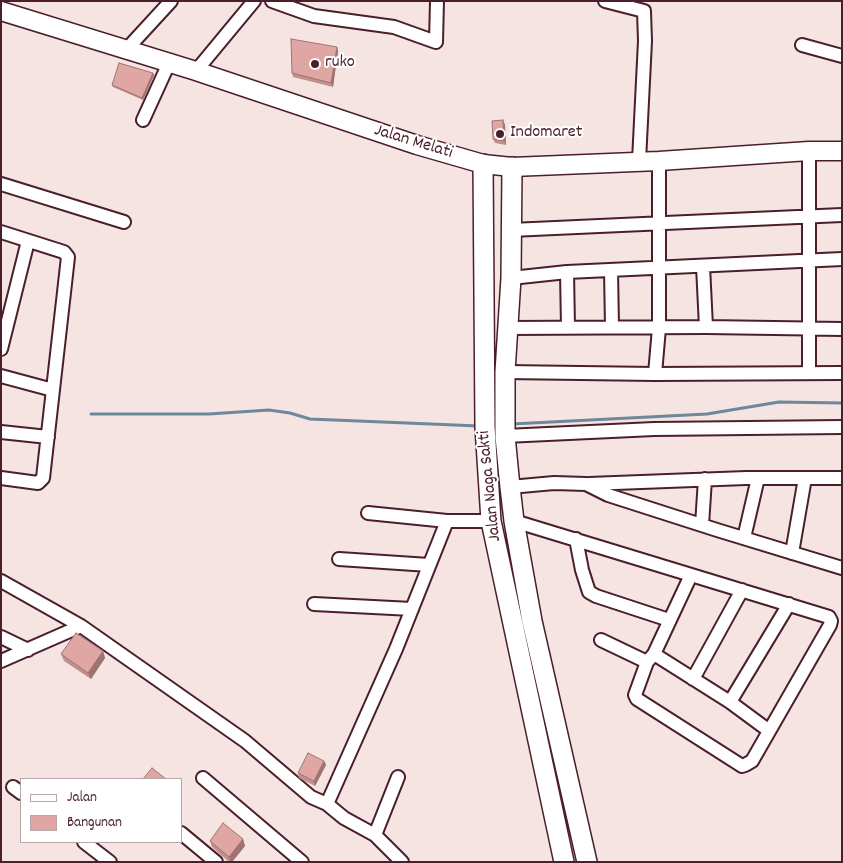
<!DOCTYPE html>
<style>
body{margin:0}
#map{position:relative;width:843px;height:863px;overflow:hidden;background:#f6e4e3;font-family:Dekko,sans-serif}
canvas{display:block}
.frame{position:absolute;inset:0;border:2px solid #4a1f2b;pointer-events:none}
.legend{position:absolute;left:20px;top:778px;width:162px;height:65px;box-sizing:border-box;background:#fff;border:1px solid #b7a5aa;margin:0;padding:6px 9px;list-style:none;font-size:15px;color:#4a1f2b}
.legend li{display:flex;align-items:center;gap:10px;height:25px}
.legend b{width:25px;border:1px solid #b7a5aa}
</style>
<div id="map">
<canvas width="843" height="863"></canvas>
<div class="frame"></div>
<ul class="legend">
<li><b style="height:6px;background:#fff"></b>Jalan</li>
<li><b style="height:14px;background:#e0a6a3"></b>Bangunan</li>
</ul>
</div>
<script>
const c = document.querySelector('canvas').getContext('2d');
c.lineJoin = 'round';
const toPath = rows => new Path2D(rows.map(r => 'M' + r).join(''));
function stroke(path, color, width, dash) { c.strokeStyle = color; c.lineWidth = width; c.lineCap = dash ? 'butt' : 'round'; c.setLineDash(dash || []); c.stroke(path); }
function fillPath(path, color) { c.fillStyle = color; c.fill(path, 'evenodd'); }
function drawText(font, color, halo, rows, align = 'center') {
  c.font = font + ' Dekko,sans-serif'; c.lineWidth = 4; c.setLineDash([]); c.textBaseline = 'middle'; c.strokeStyle = halo; c.fillStyle = color; for (const [text, x, y, turn = 0] of rows) {
    c.save(); c.translate(x, y); c.rotate((+turn || 0) * Math.PI / 180); c.textAlign = isNaN(turn) ? turn : align; if (halo) c.strokeText(text, 0, 0); c.fillText(text, 0, 0); c.restore();
  }
}
const stream = toPath([
 [91,414,209,414,269,410,290,413,310,419,479,426],
 [512,424,707,414,779,402,842,403]
]);
const minor = toPath([
 [272,1,314,16,394,27,436,42,437,1],
 [605,1,644,11,645,41,639,161],
 [802,45,842,56],
 [126,50,171,1],
 [196,71,254,1],
 [143,120,169,63],
 [809,151,809,373],
 [1,184,124,222],
 [511,230,842,215],
 [1,232,64,252,68,257,43,478,38,483,1,478],
 [703,266,706,327],
 [611,270,612,327],
 [567,272,568,327],
 [511,278,567,272,842,259],
 [508,328,706,327,842,329],
 [1,349,28,241],
 [505,372,655,374,659,328,659,161],
 [655,374,842,373],
 [1,376,53,390],
 [1,432,48,437],
 [505,436,654,429,842,427],
 [589,484,746,478,842,478],
 [510,487,554,483,586,484,608,495,717,530,842,568],
 [368,513,447,521,491,521],
 [514,521,829,617,831,621,830,625,752,761,745,765,742,766,637,699,635,695,647,662,654,654,691,575],
 [702,525,705,479],
 [744,538,758,478],
 [576,539,582,570,589,592,596,596,669,620],
 [792,553,805,478],
 [339,559,429,565],
 [1,581,81,626,1,661],
 [314,604,412,609],
 [81,626,245,741,311,797,327,804,344,818,375,835,402,862],
 [1,637,28,650],
 [601,640,647,662],
 [654,654,730,702,768,730],
 [693,679,742,590],
 [730,702,789,604],
 [203,778,302,862],
 [13,787,21,793],
 [327,804,396,649,447,521],
 [181,833,216,862],
 [375,835,398,777],
 [84,842,110,862]
]);
const secondary = toPath([
 [1,11,196,71,417,145,483,164,512,167,659,161,809,151,842,151]
]);
const primary = toPath([
 [483,164,485,427,491,521,564,862],
 [512,167,511,278,505,372,505,436,510,487,514,521,532,621,587,862]
]);
const wall = toPath([
 [337,47,338,51,333,87,293,77,292,73],
 [153,73,154,75,143,100,113,87,112,85],
 [503,120,505,125,506,145,495,143,493,139],
 [103,651,105,658,91,679,64,661,61,654],
 [324,761,326,765,315,786,299,778,298,773],
 [243,839,245,846,232,862,229,862,212,847,210,841]
]);
const shadedWall = toPath([
 [337,47,338,51,333,87,331,83],
 [153,73,154,75,143,100,142,98],
 [503,120,505,125,506,145,504,141],
 [103,651,105,658,91,679,88,673],
 [324,761,326,765,315,786,314,781],
 [243,839,245,846,232,862,231,862,229,857]
]);
const building = toPath([
 [291,39,337,47,331,83,292,73,291,39],
 [119,63,153,73,142,98,112,85,119,63],
 [503,120,504,141,493,139,492,121,503,120],
 [76,633,103,651,88,673,61,654,76,633],
 [308,753,324,761,314,781,298,773,308,753],
 [152,768,166,779,143,779,152,768],
 [223,823,243,839,229,857,210,841,223,823]
]);
const markers = [
 [315,64,5,"#4a1f2b"],
 [500,134,5,"#4a1f2b"]
];
const poiNames = [
 ["ruko",325,64],
 ["Indomaret",510,134]
];
const streetNames = [
 ["Jalan Melati",413,143,17],
 ["Jalan Naga Sakti",491,486,-96]
];
stroke(stream, '#6d879b', 3);
stroke(minor, '#4a1f2b', 16);
stroke(secondary, '#4a1f2b', 21);
stroke(primary, '#4a1f2b', 22);
stroke(minor, '#fff', 12);
stroke(secondary, '#fff', 18);
stroke(primary, '#fff', 19);
fillPath(wall, '#c18f8c');
fillPath(shadedWall, '#9d7472');
fillPath(building, '#e0a6a3');
stroke(building, '#9d7472', 1);
for (const [x, y, r, color] of markers) { const dot = new Path2D(); dot.arc(x, y, r, 0, 2 * Math.PI); c.fillStyle = color; c.fill(dot); stroke(dot, '#fff', 2); }
drawText('18px', '#4a1f2b', '#fff', poiNames, 'left');
drawText('18px', '#4a1f2b', '#fff', streetNames);
</script>
